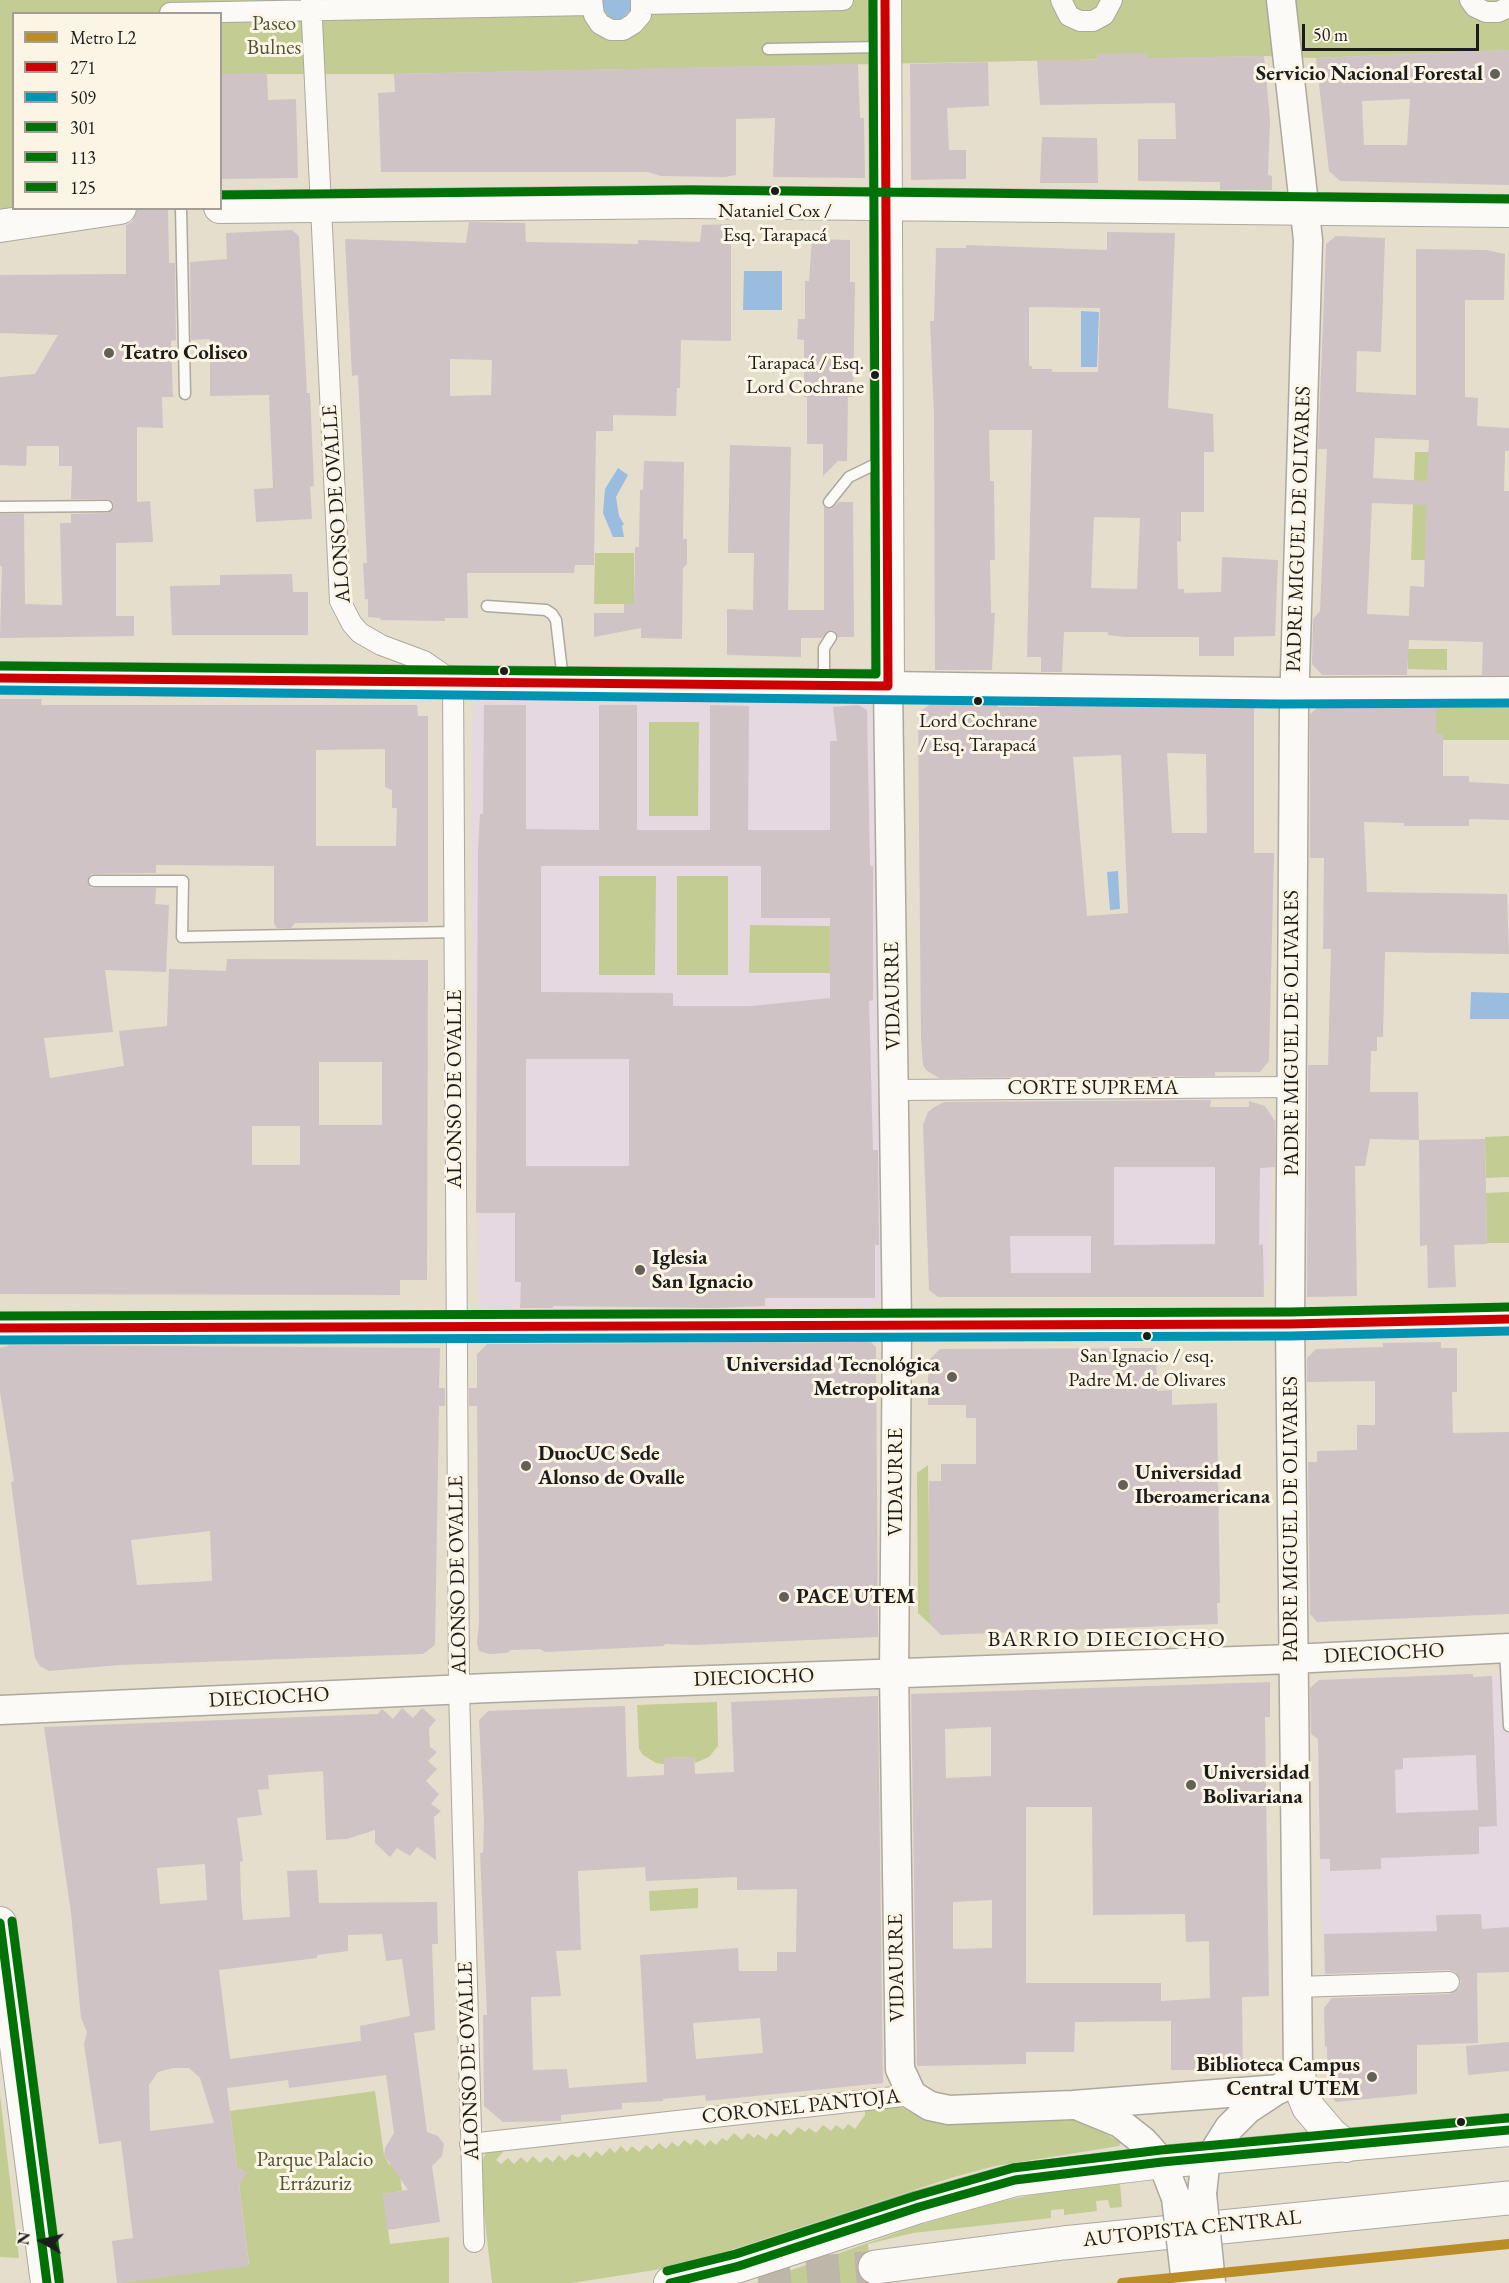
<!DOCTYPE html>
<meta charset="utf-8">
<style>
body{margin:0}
#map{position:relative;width:1509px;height:2283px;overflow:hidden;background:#e6decc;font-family:"EB Garamond",serif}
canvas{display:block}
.legend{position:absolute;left:12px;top:12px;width:210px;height:198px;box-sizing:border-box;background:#fcf5e5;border:2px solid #a29e95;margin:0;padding:8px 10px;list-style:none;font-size:18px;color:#1c1c1c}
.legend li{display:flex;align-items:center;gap:12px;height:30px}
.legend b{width:30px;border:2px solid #a29e95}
.north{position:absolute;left:12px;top:2211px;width:60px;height:60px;-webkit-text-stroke:4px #fcf5e5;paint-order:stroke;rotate:278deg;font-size:16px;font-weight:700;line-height:24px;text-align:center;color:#1c1c1c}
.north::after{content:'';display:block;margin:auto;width:21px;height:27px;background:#1c1c1c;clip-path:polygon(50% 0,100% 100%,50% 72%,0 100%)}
.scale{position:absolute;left:1302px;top:24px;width:177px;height:27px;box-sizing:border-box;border:3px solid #1c1c1c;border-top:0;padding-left:8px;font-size:18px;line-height:21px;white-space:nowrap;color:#1c1c1c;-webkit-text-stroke:4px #fcf5e5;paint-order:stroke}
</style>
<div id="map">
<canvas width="1509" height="2283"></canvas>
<ul class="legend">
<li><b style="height:8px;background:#bb8d29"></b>Metro L2</li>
<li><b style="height:8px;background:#c00"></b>271</li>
<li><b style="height:8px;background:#0093b3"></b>509</li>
<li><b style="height:8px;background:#007106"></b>301</li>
<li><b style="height:8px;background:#007106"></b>113</li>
<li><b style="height:8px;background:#007106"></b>125</li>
</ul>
<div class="north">N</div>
<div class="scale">50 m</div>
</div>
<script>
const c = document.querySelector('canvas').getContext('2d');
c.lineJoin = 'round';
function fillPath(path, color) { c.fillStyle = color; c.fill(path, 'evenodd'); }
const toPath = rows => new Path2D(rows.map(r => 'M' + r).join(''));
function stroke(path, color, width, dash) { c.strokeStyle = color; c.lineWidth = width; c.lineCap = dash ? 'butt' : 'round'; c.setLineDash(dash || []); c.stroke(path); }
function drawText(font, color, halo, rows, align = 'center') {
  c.font = font + ' "EB Garamond",serif'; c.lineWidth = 6; c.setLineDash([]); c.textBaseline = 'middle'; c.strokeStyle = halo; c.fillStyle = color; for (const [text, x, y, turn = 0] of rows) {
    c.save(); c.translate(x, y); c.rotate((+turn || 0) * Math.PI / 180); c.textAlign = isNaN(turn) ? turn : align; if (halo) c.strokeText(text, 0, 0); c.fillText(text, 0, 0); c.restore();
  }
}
const built = toPath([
 [473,700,862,700,875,710,883,1297,872,1307,479,1308,471,822],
 [993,1167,1271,1167,1269,1283,1264,1283,1264,1297,999,1297],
 [1473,1674,1474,1677,1509,1675,1509,1927,1482,1929,1481,1914,1437,1915,1437,1931,1321,1935,1318,1740,1311,1734,1310,1689,1319,1680]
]);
const green = toPath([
 [0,0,1509,0,1509,50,1316,58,1264,56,394,74,221,74,220,14,14,14,14,208,0,214],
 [1415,452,1431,452,1428,560,1411,560],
 [595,553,634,553,634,604,594,604],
 [1408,649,1447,649,1447,670,1408,669],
 [1436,708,1509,708,1509,740,1443,740,1443,734,1436,734],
 [649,722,699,722,698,816,649,816],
 [599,876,656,876,655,975,599,975],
 [677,876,728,876,728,975,677,975],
 [750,925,830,926,830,973,749,973],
 [1509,1136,1509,1177,1486,1178,1485,1137],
 [1509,1192,1509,1243,1487,1243,1486,1193],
 [928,1465,929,1524,931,1625,918,1613,917,1473],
 [717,1702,718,1746,709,1757,695,1763,694,1757,664,1758,664,1764,656,1763,643,1755,639,1749,637,1705],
 [698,1888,698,1908,650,1911,649,1891],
 [375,2091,384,2155,389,2164,399,2168,402,2191,383,2194,390,2244,449,2237,449,2283,117,2283,249,2265,239,2183,243,2178,237,2167,230,2111],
 [0,2095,19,2258,0,2257],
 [895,2104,921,2118,947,2124,1085,2120,1121,2143,1119,2146,995,2166,954,2177,725,2252,655,2270,572,2283,492,2283,479,2169,486,2152,503,2146,503,2152,496,2160,501,2164,508,2158,514,2164,521,2157,527,2163,533,2156,540,2163,546,2157,553,2162,559,2155,565,2161,572,2154,578,2158,584,2152,590,2158,596,2151,602,2156,610,2148,615,2153,621,2146,627,2152,632,2146,639,2152,646,2145,652,2150,659,2143,666,2149,672,2142,678,2147,684,2140,691,2145,696,2139,705,2146,710,2140,716,2145,722,2138,727,2141,734,2133,742,2140,748,2133,754,2138,758,2134,766,2140,771,2133,777,2137,784,2129,791,2135,798,2127,805,2132,809,2128,816,2133,823,2125,831,2131,836,2125,843,2130,848,2124,855,2129,865,2115,865,2107],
 [1120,2184,1122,2207,1110,2208,1108,2200,1096,2201,1097,2211,1064,2215,1064,2209,1051,2210,1051,2218,913,2233,868,2244,872,2283,755,2283,916,2226,993,2203,1045,2192]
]);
const water = toPath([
 [603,0,630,0,630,11,620,19,613,19,603,10],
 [744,271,782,271,782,310,743,310],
 [1081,311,1099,312,1097,367,1081,367],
 [618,468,628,475,616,497,619,516,624,524,622,526,624,537,613,537,603,513,605,489],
 [1118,871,1120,909,1110,910,1107,872],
 [1471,992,1509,993,1509,1019,1470,1019]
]);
const building = toPath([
 [1509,50,1509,185,1340,181,1329,171,1316,58],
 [1410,99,1407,145,1364,145,1362,101],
 [1147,53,1147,58,1264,56,1270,119,1268,175,1272,176,1272,190,1220,190,1220,182,1138,181,1138,139,1176,139,1175,103,1040,105,1037,60,1097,60,1097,54],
 [988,62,989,106,947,108,949,150,966,150,966,179,911,180,910,64],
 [858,64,860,118,864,118,865,178,773,177,775,118,736,119,736,175,725,177,661,176,648,172,381,172,378,93,395,92,394,74],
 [267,73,268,100,296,99,298,178,220,179,220,74],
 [1042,137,1097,138,1098,183,1040,183],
 [138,208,168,208,169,263,175,263,176,340,171,341,173,397,162,397,163,428,137,427,137,502,150,501,153,542,116,543,116,616,134,616,134,636,0,638,2,566,0,566,0,514,24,514,25,604,62,605,60,523,71,523,71,514,108,513,114,507,113,502,108,499,71,499,72,466,59,466,59,446,27,446,26,466,0,465,0,377,35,374,58,335,0,333,0,275,126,274,126,225,132,222],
 [469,222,525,223,526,242,638,244,638,240,700,242,702,225,731,224,731,341,681,340,680,388,677,388,676,416,613,415,613,431,596,431,594,565,575,565,574,573,467,573,468,618,445,618,445,621,380,620,381,618,368,617,368,599,365,599,363,563,367,563,358,375,352,376,345,239,466,243],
 [450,359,492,360,491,395,450,396],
 [292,230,299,236,307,393,310,393,314,486,310,487,312,519,256,522,254,489,273,488,269,395,210,396,210,339,191,340,190,262,227,259,226,233],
 [1107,232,1175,233,1168,408,1213,414,1214,452,1204,452,1204,512,1181,512,1181,542,1177,541,1178,589,1184,589,1184,593,1221,592,1222,557,1278,560,1275,636,1234,637,1234,656,1199,656,1199,637,1124,637,1108,635,1108,632,1064,632,1062,672,1041,672,1041,657,1027,657,1032,430,989,430,990,481,994,481,995,560,990,560,991,613,995,613,992,670,935,670,934,416,930,321,934,321,936,248,966,248,966,245,1107,250],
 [1029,307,1100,308,1098,372,1052,372,1052,369,1032,369,1032,366,1029,366],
 [1094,517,1140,518,1137,589,1091,588],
 [1336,236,1385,238,1381,352,1357,351,1356,392,1416,395,1416,249,1486,250,1505,254,1504,300,1465,300,1465,397,1478,398,1477,426,1509,428,1509,451,1505,451,1504,491,1509,491,1509,675,1482,675,1483,642,1409,640,1407,675,1322,675,1312,664,1313,619,1320,611,1327,449,1318,449,1326,244],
 [1375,438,1429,440,1427,481,1373,478],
 [1372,503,1426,505,1424,587,1410,586,1409,616,1367,614],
 [812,239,850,240,850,282,855,282,853,397,848,397,847,461,838,461,823,476,823,444,807,444,807,397,804,397,804,340,797,339,798,319,805,319,805,281,809,281],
 [730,445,791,447,788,610,824,610,824,507,831,509,839,502,853,502,854,637,838,637,835,631,831,630,822,638,801,638,801,657,727,655,727,609,753,610,754,553,728,553],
 [644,461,684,462,683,539,687,539,687,564,683,568,682,639,641,638,641,628,594,637,594,613,624,613,624,604,634,604,635,547,639,547,640,490,643,490],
 [292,574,293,592,308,592,308,635,172,635,170,586,220,585,220,575],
 [0,699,42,699,41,705,417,705,418,716,428,716,428,922,295,923,291,928,277,928,274,924,274,866,156,865,156,873,91,874,87,880,91,888,156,888,155,904,169,905,166,972,105,970,113,1032,44,1038,50,1078,124,1066,119,1031,167,1026,169,969,226,971,227,959,428,960,427,1280,400,1280,400,1295,0,1294],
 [385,749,385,787,392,790,392,808,397,808,396,846,316,846,316,750],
 [319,1062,382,1062,382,1125,319,1125],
 [252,1126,300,1126,300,1165,252,1165],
 [932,703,997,704,998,707,1039,707,1039,705,1254,708,1254,853,1274,853,1269,1061,1260,1072,1215,1072,1215,1076,939,1078,926,1070,923,1065,921,1040,918,713],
 [1167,753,1206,754,1207,833,1172,833],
 [1121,755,1128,913,1087,916,1073,757],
 [484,705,526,705,526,829,599,830,599,705,637,705,637,830,710,830,710,705,749,706,748,830,830,830,830,741,837,741,833,707,858,705,867,710,870,866,873,866,873,1000,869,1001,873,1150,878,1150,879,1245,875,1245,875,1298,765,1298,765,1306,714,1308,553,1306,553,1308,520,1308,521,1282,515,1282,515,1213,476,1213,478,849,480,814,483,814],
 [541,866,761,866,761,918,830,918,830,998,751,1006,673,1006,673,993,541,992],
 [526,1059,629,1059,629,1166,526,1166],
 [1317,708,1436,708,1436,734,1443,734,1443,776,1469,776,1469,782,1509,784,1509,820,1469,819,1469,826,1404,826,1404,823,1364,822,1367,892,1507,894,1509,954,1385,952,1383,1037,1377,1037,1377,1051,1371,1051,1370,1092,1418,1092,1419,1140,1370,1139,1365,1166,1355,1166,1357,1296,1307,1297,1308,1065,1328,1065,1331,949,1323,949,1324,858,1310,858,1310,714],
 [1211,1100,1210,1107,1249,1107,1249,1101,1265,1106,1275,1121,1275,1167,1260,1168,1259,1245,1263,1244,1264,1297,938,1297,929,1290,923,1125,928,1112,933,1108,944,1102],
 [1114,1167,1215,1167,1215,1244,1114,1245],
 [1010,1236,1091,1236,1091,1273,1011,1273],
 [1485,1139,1487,1244,1454,1245,1456,1287,1428,1288,1427,1245,1420,1246,1419,1140],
 [871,1342,876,1347,878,1637,695,1645,665,1644,664,1646,545,1652,540,1649,511,1650,507,1653,489,1654,479,1651,477,1643,479,1622,477,1406,469,1406,469,1388,477,1388,477,1354,487,1344],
 [1441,1342,1441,1348,1457,1348,1457,1392,1452,1392,1453,1433,1509,1432,1509,1614,1317,1622,1310,1614,1308,1462,1317,1462,1317,1451,1357,1450,1357,1425,1375,1425,1375,1381,1307,1382,1307,1358,1316,1349,1383,1347,1383,1343],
 [10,1345,440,1348,439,1388,445,1388,445,1406,439,1406,435,1645,423,1654,120,1665,49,1671,40,1666,35,1658,23,1575,11,1482,14,1481,0,1392,0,1348],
 [210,1531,212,1581,137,1585,131,1540],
 [1156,1348,1157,1391,1172,1390,1172,1405,1217,1403,1220,1603,1217,1603,1218,1624,941,1635,931,1625,929,1611,929,1481,941,1481,941,1464,976,1464,976,1418,966,1418,966,1405,928,1405,928,1361,940,1349],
 [1473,1674,1473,1677,1492,1676,1497,1826,1479,1827,1479,1854,1381,1858,1381,1869,1330,1871,1330,1859,1320,1859,1318,1739,1311,1734,1310,1688,1319,1680],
 [1476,1755,1478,1810,1396,1813,1395,1770,1403,1769,1403,1758],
 [1270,1682,1270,1717,1265,1717,1269,1996,1242,1997,1243,2070,1171,2070,1171,2021,1075,2022,1074,2052,1026,2052,1026,2064,917,2066,911,1694],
 [991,1727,991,1776,946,1778,945,1729],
 [1026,1807,1092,1807,1093,1915,1185,1914,1186,1942,1209,1941,1210,1998,1161,2001,1161,1983,1026,1983],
 [992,1900,992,1948,953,1949,953,1902],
 [878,1696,883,2083,706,2101,705,2095,663,2099,663,2101,622,2103,622,2109,561,2115,561,2121,503,2122,484,2106,483,2015,487,2015,480,1853,483,1853,484,1822,479,1720,488,1711,625,1706,627,1777,664,1775,664,1758,694,1757,695,1774,734,1772,731,1702],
 [645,1867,646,1881,737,1877,737,1890,797,1889,796,1952,777,1952,777,1971,739,1971,738,1948,640,1955,647,2082,569,2088,567,2069,533,2070,531,1997,561,1996,556,1951,581,1950,578,1871],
 [760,2018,763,2053,696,2059,693,2023],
 [402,1708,413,1718,422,1708,436,1720,429,1728,430,1747,437,1752,428,1761,437,1769,426,1781,439,1794,431,1804,441,1811,434,1817,436,1860,417,1847,410,1856,397,1848,390,1857,375,1843,375,1830,347,1839,326,1840,323,1771,268,1775,269,1789,258,1790,262,1815,237,1818,243,1861,240,1862,241,1898,243,1920,290,1917,287,1871,317,1870,319,1903,437,1902,438,1944,432,1944,435,2030,414,2033,427,2132,438,2136,444,2144,442,2156,432,2166,440,2222,387,2230,383,2194,408,2190,384,2155,385,2148,394,2133,386,2075,289,2088,288,2080,227,2088,237,2167,248,2173,239,2183,249,2266,117,2283,112,2241,133,2238,121,2141,99,2144,84,2044,87,2032,81,2018,71,1913,44,1727,378,1714,382,1709,393,1719],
 [205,1864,207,1900,160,1904,157,1868],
 [382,1934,386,1961,402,1959,410,2016,360,2026,361,2041,230,2059,219,1970,317,1958,317,1955,348,1951,348,1935],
 [173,2068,189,2068,200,2078,214,2123,150,2131,149,2085,158,2072],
 [1481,1914,1482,1929,1509,1927,1509,1972,1477,1973,1478,2043,1417,2045,1417,2094,1336,2102,1328,2093,1327,2046,1325,2047,1324,2008,1332,1998,1449,1994,1459,1988,1461,1981,1455,1972,1449,1970,1325,1974,1324,1934,1437,1931,1436,1915],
 [1509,2042,1509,2071,1468,2075,1466,2046]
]);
const highwayTunnel = toPath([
 [709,2282,875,2267]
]);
const lane = toPath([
 [768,49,882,47],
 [181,208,185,394],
 [829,502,849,477,884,460],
 [0,507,107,506],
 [487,606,546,610,552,614,556,620,563,680],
 [824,683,824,648,831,637],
 [94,881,183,881,182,937,456,932],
 [1505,1649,1509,1726]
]);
const street = toPath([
 [311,0,340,601,352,624,360,633,381,645,424,661,453,681,459,1689,474,2242],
 [592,0,594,15,600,24,611,30,623,30,633,24,641,15,641,0],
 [1061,0,1069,16,1080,21,1093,21,1104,15,1112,0],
 [1470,0,1475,7,1486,12,1498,12,1509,7],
 [642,4,843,0],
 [170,13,591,5],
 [894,1090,1292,1087],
 [1297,1987,1449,1982],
 [470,2144,912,2095]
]);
const secondary = toPath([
 [0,1328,1290,1324,1509,1319],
 [0,1710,489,1688,1292,1659,1509,1648],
 [1280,2089,1073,2105,949,2110,930,2106,912,2095,900,2069,894,1673,897,1326,888,686,1280,692,1509,691],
 [1081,2107,1120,2123,1144,2142,1162,2162,1176,2198],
 [1202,2194,1205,2166,1229,2128,1248,2109,1286,2084,1298,2068,1290,1324,1294,708,1308,240,1281,0]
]);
const primary = toPath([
 [220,207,690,202,1509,211],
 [0,226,120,208],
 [0,678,888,686,885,0],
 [0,1923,47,2283],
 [1298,2068,1302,2092,1308,2107,1331,2134,1346,2146],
 [670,2283,739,2266,919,2207,1015,2180,1162,2162,1509,2130]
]);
const highway = toPath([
 [875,2267,1063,2243,1509,2198]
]);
const secondaryBridge = toPath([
 [1202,2194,1211,2283],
 [1176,2198,1186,2283]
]);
const bus1 = toPath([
 [0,678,888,686,885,0],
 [0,1328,1290,1324,1509,1319]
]);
const bus2 = toPath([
 [0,690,1280,704,1509,703],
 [0,1340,1290,1336,1509,1331]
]);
const bus3 = toPath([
 [220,195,690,190,1509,199],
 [0,666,876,674,873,0]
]);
const bus4 = toPath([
 [0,1316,1290,1312,1509,1307],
 [12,1921,59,2281],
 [667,2271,736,2254,915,2196,1013,2168,1161,2150,1508,2118]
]);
const bus5 = toPath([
 [0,1923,47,2283],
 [670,2283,739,2266,919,2207,1015,2180,1162,2162,1509,2130]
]);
const metro1 = toPath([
 [1122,2283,1509,2244]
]);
const markers = [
 [1495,74,6,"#63605a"],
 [775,191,5,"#1c1c1c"],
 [109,353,6,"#63605a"],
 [875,375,5,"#1c1c1c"],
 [504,671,5,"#1c1c1c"],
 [978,701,5,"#1c1c1c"],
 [640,1270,6,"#63605a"],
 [1147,1336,5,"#1c1c1c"],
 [952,1377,6,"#63605a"],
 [526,1466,6,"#63605a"],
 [1123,1485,6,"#63605a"],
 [784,1597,6,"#63605a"],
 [1191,1785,6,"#63605a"],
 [1372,2077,6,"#63605a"],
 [1461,2122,5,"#1c1c1c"]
];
const busNames = [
 ["Nataniel Cox /",775,212],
 ["Esq. Tarapacá",775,236],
 ["Tarapacá / Esq.",864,364,"right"],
 ["Lord Cochrane",864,388,"right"],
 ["Lord Cochrane",978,722],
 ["/ Esq. Tarapacá",978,746],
 ["San Ignacio / esq.",1147,1357],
 ["Padre M. de Olivares",1147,1381]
];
const parkNames = [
 ["Paseo",274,24],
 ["Bulnes",274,48],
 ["Parque Palacio",315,2160],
 ["Errázuriz",315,2184]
];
const poiNames = [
 ["Servicio Nacional Forestal",1483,74,"right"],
 ["Teatro Coliseo",121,353],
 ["Iglesia",652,1258],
 ["San Ignacio",652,1282],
 ["Universidad Tecnológica",940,1365,"right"],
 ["Metropolitana",940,1389,"right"],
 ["DuocUC Sede",538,1454],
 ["Alonso de Ovalle",538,1478],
 ["Universidad",1135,1473],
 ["Iberoamericana",1135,1497],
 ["PACE UTEM",796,1597],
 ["Universidad",1203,1773],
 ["Bolivariana",1203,1797],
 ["Biblioteca Campus",1360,2065,"right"],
 ["Central UTEM",1360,2089,"right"]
];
const streetNames = [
 ["ALONSO DE OVALLE",337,504,-94],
 ["PADRE MIGUEL DE OLIVARES",1299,529,-88],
 ["VIDAURRE",893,996,-91],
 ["PADRE MIGUEL DE OLIVARES",1292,1033,-90],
 ["CORTE SUPREMA",1093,1088],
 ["ALONSO DE OVALLE",455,1089,-90],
 ["VIDAURRE",896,1482,-90],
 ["PADRE MIGUEL DE OLIVARES",1291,1519,-90],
 ["ALONSO DE OVALLE",458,1575,-91],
 ["DIECIOCHO",1384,1654,-3],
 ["DIECIOCHO",754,1678,-2],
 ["DIECIOCHO",269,1698,-3],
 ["VIDAURRE",897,1968,-91],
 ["ALONSO DE OVALLE",469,2061,-92],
 ["CORONEL PANTOJA",801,2107,-6],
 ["AUTOPISTA CENTRAL",1192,2229,-6]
];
const neighbourhoodNames = [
 ["BARRIO DIECIOCHO",1107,1640]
];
fillPath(built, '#e5d8e1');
fillPath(green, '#c3cc93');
fillPath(water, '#9abcdf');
fillPath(building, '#cfc3c5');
stroke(highwayTunnel, '#beb7a9', 33, [33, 16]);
stroke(lane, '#ada89d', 13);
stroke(street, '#ada89d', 22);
stroke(secondary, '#ada89d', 31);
stroke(primary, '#ada89d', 34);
stroke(highway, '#ada89d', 35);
stroke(lane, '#fbfaf7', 10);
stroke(street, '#fbfaf7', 20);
stroke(secondary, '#fbfaf7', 28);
stroke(primary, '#fbfaf7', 32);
stroke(highway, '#fbfaf7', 33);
stroke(secondaryBridge, '#ada89d', 31, []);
stroke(secondaryBridge, '#fbfaf7', 28);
stroke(bus1, '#c00', 9);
stroke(bus2, '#0093b3', 9);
stroke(bus3, '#007106', 9);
stroke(bus4, '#007106', 9);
stroke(bus5, '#007106', 9);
stroke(metro1, '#bb8d29', 10);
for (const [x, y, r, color] of markers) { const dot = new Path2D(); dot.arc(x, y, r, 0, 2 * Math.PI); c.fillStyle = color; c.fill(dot); stroke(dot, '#fcf5e5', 2); }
drawText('20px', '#1c1c1c', '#fcf5e5', busNames);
drawText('21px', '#4c5535', '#fcf5e5', parkNames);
drawText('bold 21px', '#1c1c1c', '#fcf5e5', poiNames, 'left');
drawText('21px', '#1c1c1c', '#fcf5e5', streetNames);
c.letterSpacing = '1.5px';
drawText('22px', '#1c1c1c', '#fcf5e5', neighbourhoodNames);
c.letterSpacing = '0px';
</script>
